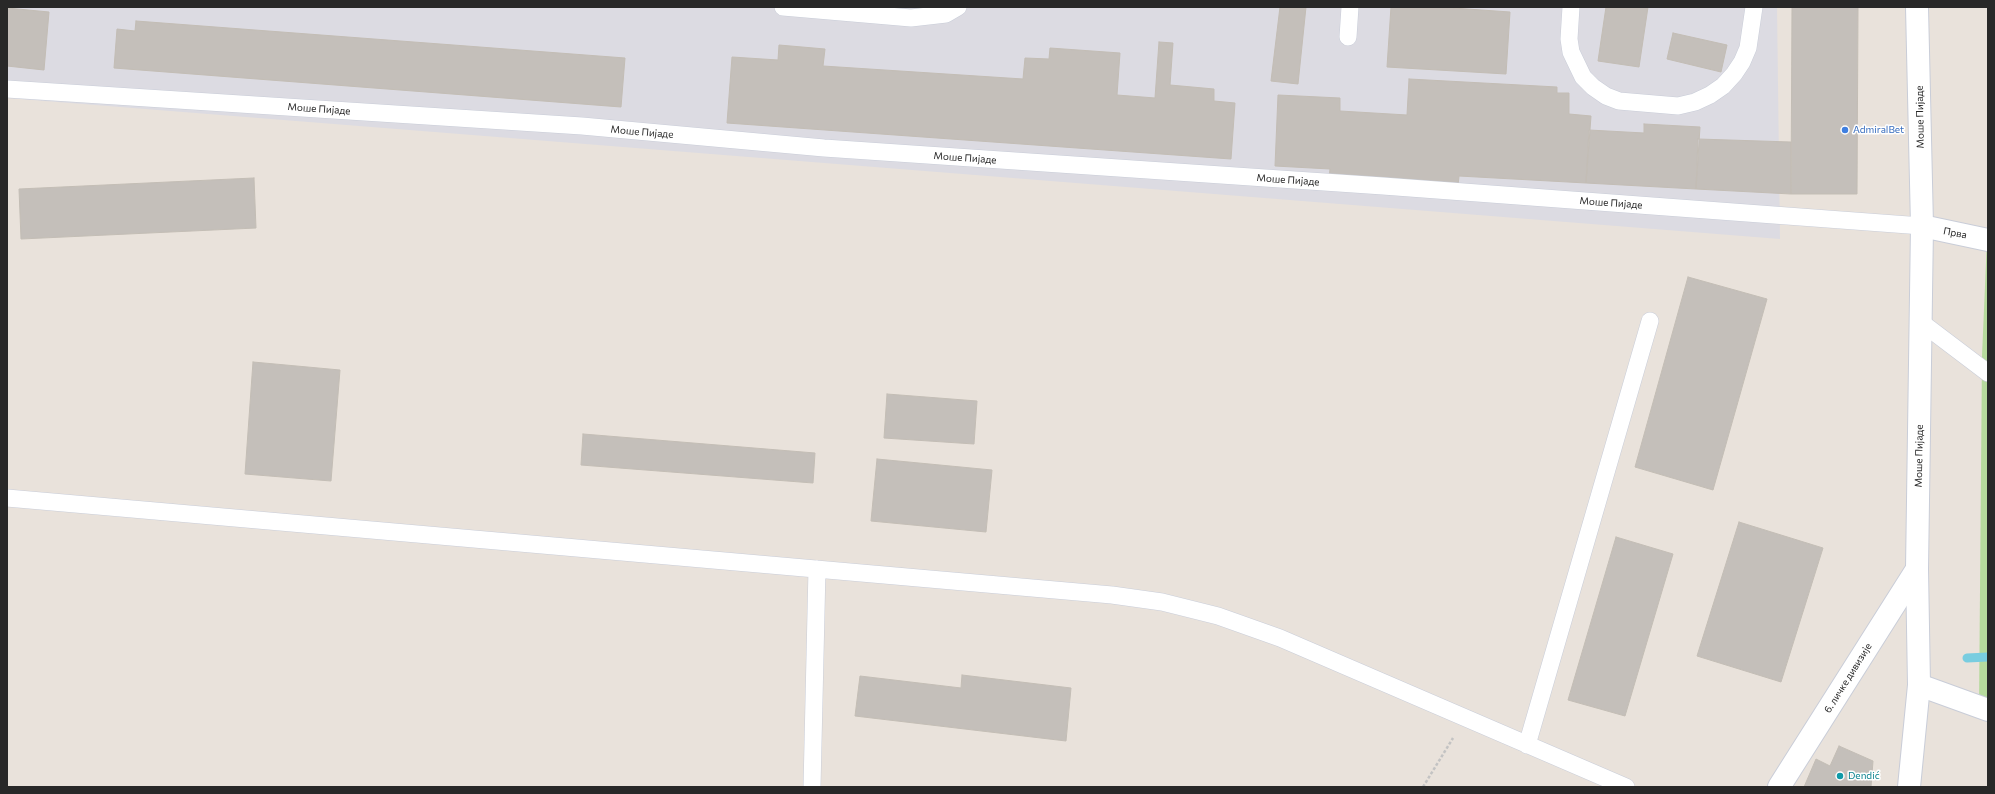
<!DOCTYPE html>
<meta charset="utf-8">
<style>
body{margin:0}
#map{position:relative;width:1995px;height:794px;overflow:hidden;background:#e9e2db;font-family:Commissioner,sans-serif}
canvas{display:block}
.frame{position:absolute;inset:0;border:8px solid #282828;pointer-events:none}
</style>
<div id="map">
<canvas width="1995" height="794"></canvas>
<div class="frame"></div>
</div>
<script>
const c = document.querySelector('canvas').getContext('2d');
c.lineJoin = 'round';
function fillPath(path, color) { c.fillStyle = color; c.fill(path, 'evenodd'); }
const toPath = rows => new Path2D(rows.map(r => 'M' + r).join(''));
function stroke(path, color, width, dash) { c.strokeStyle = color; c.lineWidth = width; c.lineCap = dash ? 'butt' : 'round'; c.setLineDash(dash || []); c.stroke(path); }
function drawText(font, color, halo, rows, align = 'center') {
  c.font = font + ' Commissioner,sans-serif'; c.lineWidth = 3; c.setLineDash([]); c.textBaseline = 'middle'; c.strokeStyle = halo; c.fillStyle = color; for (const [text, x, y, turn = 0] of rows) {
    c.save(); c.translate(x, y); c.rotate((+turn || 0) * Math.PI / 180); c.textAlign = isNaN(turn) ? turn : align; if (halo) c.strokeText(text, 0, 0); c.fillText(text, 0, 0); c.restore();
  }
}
const industrial = toPath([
 [7,7,1777,7,1780,239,7,98]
]);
const green = toPath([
 [1987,239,1988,240,1988,710,1979,707,1982,356]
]);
const stream = toPath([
 [1967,658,1988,657]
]);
const building = toPath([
 [1280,7,1306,7,1298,84,1271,81,1280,7],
 [1391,7,1453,7,1453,8,1510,12,1506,74,1387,67,1391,7],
 [1606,7,1648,7,1639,67,1598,61,1606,7],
 [1792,7,1858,7,1857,194,1791,194,1792,7],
 [7,8,49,12,44,70,7,66,7,8],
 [136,21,625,58,621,107,114,68,117,29,135,31,136,21],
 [1673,33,1727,45,1721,72,1667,59,1673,33],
 [1159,42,1173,43,1170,85,1214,89,1214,101,1235,103,1231,159,727,123,732,57,778,60,779,45,825,49,823,66,1023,79,1025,58,1049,59,1050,48,1120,53,1117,95,1155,98,1159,42],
 [1409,79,1557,87,1557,93,1569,93,1569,114,1591,116,1586,183,1459,176,1458,186,1329,178,1330,169,1275,166,1278,95,1340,98,1340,111,1407,115,1409,79],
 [1644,124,1700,127,1696,189,1586,183,1589,130,1644,133,1644,124],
 [1698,139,1791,142,1791,194,1696,189,1698,139],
 [254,178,256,228,21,239,19,189,254,178],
 [1688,277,1767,299,1713,490,1635,467,1688,277],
 [253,362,340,370,331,481,245,474,253,362],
 [887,394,977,401,974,444,884,438,887,394],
 [583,434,815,453,813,483,581,465,583,434],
 [877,459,992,470,986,532,871,521,877,459],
 [1739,522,1823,548,1781,682,1697,656,1739,522],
 [1616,537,1673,554,1625,716,1568,700,1616,537],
 [962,675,1071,688,1066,741,855,716,860,676,961,688,962,675],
 [1839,746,1873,761,1871,787,1804,787,1816,759,1830,766,1839,746]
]);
const path = toPath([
 [1423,787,1453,738]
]);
const lane = toPath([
 [783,7,911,18,946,14,958,7],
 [1571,7,1569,39,1571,52,1583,77,1593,87,1606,96,1619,101,1678,106,1695,102,1710,95,1723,86,1734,74,1742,62,1748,48,1754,7],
 [1348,37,1350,7],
 [7,89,582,126,824,148,1383,186,1922,226],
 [1922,323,1988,373],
 [7,498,1112,595,1162,602,1218,616,1280,638,1626,787],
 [1527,745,1650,321],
 [812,787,817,569]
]);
const street = toPath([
 [1922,226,1988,240],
 [1919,685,1988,710],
 [1779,787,1917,569]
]);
const secondary = toPath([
 [1909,787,1919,685,1917,569,1922,226,1917,7]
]);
const markers = [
 [1845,130,4,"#3f7fe0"],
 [1840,776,4,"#0f9aa8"]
];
const streetNames = [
 ["Моше Пијаде",319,109,4],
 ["Моше Пијаде",1920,117,-91],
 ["Моше Пијаде",642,132,5],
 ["Моше Пијаде",965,158,4],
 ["Моше Пијаде",1288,180,4],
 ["Моше Пијаде",1611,203,4],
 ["Прва",1955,233,11],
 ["Моше Пијаде",1919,456,-89],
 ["6. личке дивизије",1848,678,-58]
];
const shopNames = [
 ["AdmiralBet",1853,130]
];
const cultureNames = [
 ["Dendić",1848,776]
];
fillPath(industrial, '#dcdbe2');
fillPath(green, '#b6da9d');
stroke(stream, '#79cde0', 9);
fillPath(building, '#c4bfba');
stroke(building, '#c3bdb5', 1);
stroke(lane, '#c9cdd8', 18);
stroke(street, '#c9cdd8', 24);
stroke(secondary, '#c9cdd8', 24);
stroke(path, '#c3c3c3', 2.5, [3, 2]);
stroke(lane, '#fff', 17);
stroke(street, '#fff', 22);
stroke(secondary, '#fff', 22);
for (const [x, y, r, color] of markers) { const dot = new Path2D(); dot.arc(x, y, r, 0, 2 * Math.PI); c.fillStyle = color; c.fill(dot); stroke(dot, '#fff', 1.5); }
drawText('10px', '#282828', '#fff', streetNames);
drawText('10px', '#366cbe', '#fff', shopNames, 'left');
drawText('10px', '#0d838f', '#fff', cultureNames, 'left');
</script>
